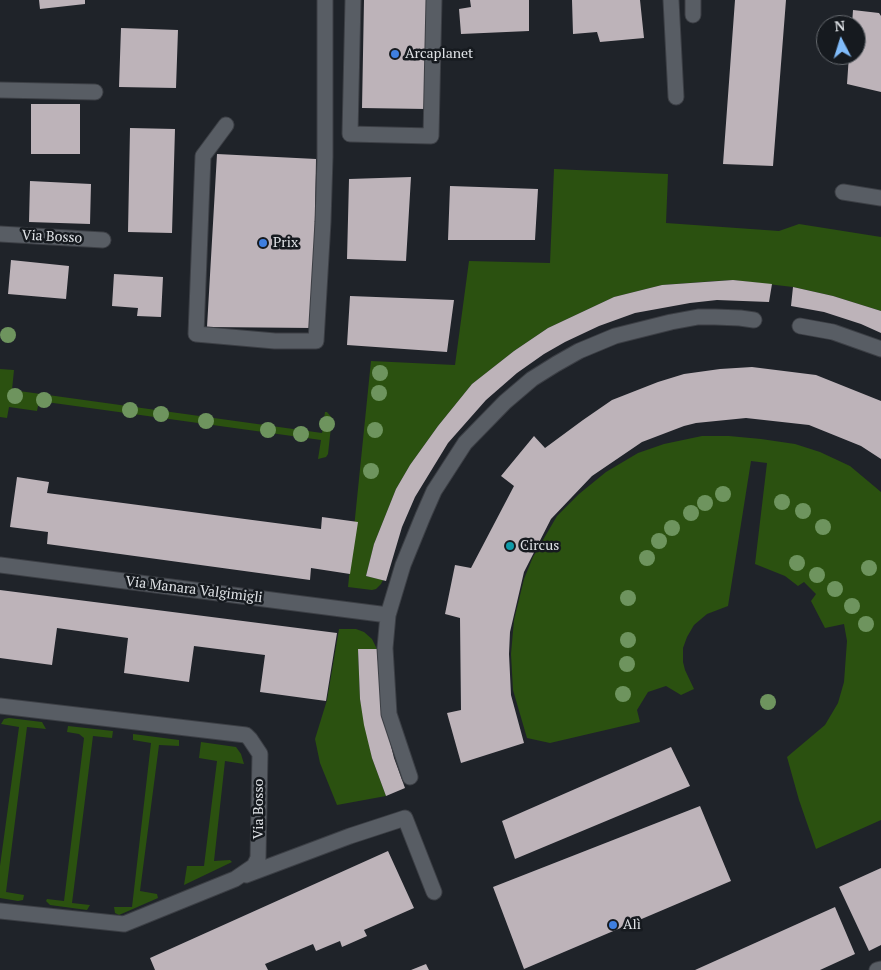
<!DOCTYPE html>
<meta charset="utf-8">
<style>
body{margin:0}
#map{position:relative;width:881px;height:970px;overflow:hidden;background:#1f2329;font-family:"PT Serif",serif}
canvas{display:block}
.north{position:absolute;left:816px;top:15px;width:50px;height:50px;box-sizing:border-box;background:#161a1f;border:1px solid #666a6f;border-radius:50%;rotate:355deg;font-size:14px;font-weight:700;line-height:20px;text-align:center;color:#dfe2e6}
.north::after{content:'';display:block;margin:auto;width:18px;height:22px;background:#81bcfa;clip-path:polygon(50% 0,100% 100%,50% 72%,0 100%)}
</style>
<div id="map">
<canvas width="881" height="970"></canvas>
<div class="north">N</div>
</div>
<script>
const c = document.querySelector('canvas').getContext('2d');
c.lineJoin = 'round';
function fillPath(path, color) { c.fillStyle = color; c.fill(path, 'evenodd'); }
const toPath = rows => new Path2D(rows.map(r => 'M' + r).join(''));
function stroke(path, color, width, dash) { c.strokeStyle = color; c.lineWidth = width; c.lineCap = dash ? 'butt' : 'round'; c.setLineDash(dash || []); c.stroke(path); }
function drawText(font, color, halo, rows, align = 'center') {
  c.font = font + ' "PT Serif",serif'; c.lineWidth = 5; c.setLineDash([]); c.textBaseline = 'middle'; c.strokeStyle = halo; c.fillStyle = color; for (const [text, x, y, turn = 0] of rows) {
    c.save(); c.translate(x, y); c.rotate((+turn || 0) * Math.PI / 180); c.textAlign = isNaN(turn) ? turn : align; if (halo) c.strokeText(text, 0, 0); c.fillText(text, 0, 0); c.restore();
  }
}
const green = toPath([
 [554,169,668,174,666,223,779,231,799,224,881,237,881,311,833,296,793,287,733,280,715,281,662,285,614,297,548,328,514,351,472,384,438,426,410,465,396,489,374,544,366,576,383,580,381,584,376,589,372,590,348,587,371,361,455,365,469,261,550,263],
 [0,369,14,370,12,390,322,433,325,412,327,412,332,418,328,454,326,457,318,459,321,440,39,401,37,411,9,407,7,418,0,417],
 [702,436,729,436,761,439,795,444,820,452,850,466,881,492,881,820,816,849,799,800,787,757,825,725,838,703,844,682,847,641,844,624,825,628,811,601,816,594,804,582,798,586,785,576,755,564,767,463,751,461,728,606,707,614,694,625,687,637,683,648,683,662,685,670,694,689,681,695,666,686,648,692,637,710,640,722,550,743,527,738,513,690,511,654,514,620,524,579,533,557,557,516,579,494,606,472,638,453,664,444],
 [339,629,356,629,364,632,372,639,377,649,358,649,360,699,372,758,386,796,337,805,320,763,315,739,327,700],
 [9,718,42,722,46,729,27,727,6,892,24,895,23,900,18,901,0,898,0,866,19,727,1,724,4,719],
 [68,726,113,731,112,738,93,736,72,903,90,905,87,910,50,905,46,901,47,899,64,901,84,738,79,734,67,732],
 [133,734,179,740,179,746,159,745,140,891,157,894,158,898,119,915,115,913,114,907,132,907,151,743,133,740],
 [201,742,236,747,241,754,244,764,225,761,214,861,230,860,232,862,184,885,187,866,204,866,217,761,199,758]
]);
const building = toPath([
 [39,0,85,0,85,4,40,9],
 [364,0,428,0,426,109,362,108],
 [470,0,529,0,529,31,461,34,459,9,471,7],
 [572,0,640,0,644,38,600,42,597,32,573,34],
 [735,0,786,0,773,166,723,164],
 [853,10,879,13,881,16,881,92,847,84,849,55,856,55,856,25,852,25],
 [121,28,178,30,176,88,119,87],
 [31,104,80,104,80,154,31,154],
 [130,128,175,129,172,233,128,232],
 [217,154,316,159,313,328,207,327],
 [411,177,406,261,347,259,349,179],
 [30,181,91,184,90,224,29,222],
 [450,186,538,189,535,240,448,240],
 [11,260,69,266,66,299,8,294],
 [114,274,163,277,161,317,137,316,138,308,112,306],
 [733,280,772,284,769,302,717,300,690,303,635,313,599,326,565,342,544,354,517,373,486,400,448,443,415,497,402,527,386,581,366,576,374,544,396,489,410,465,438,426,472,384,514,351,548,328,614,297,662,285],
 [793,287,833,296,881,311,881,333,861,324,824,312,791,306],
 [350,296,454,300,447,352,347,345],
 [752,367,816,375,881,401,881,459,861,446,809,425,746,418,696,423,684,426,642,442,592,476,551,519,524,572,510,632,509,654,511,695,524,743,461,763,447,713,461,710,460,618,445,614,455,565,471,568,514,486,501,476,534,436,545,448,583,420,612,400,658,382,684,374,720,369],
 [17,477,49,482,47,493,321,529,322,517,358,522,350,574,311,568,310,580,47,544,48,532,10,527],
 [0,590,337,633,326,701,260,692,265,655,194,646,189,682,124,673,128,638,57,628,52,665,0,658],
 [358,649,377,649,382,709,394,758,405,788,386,796,372,758,364,725,360,699],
 [671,747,690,786,515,859,502,821],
 [700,806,731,881,524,969,493,887],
 [388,851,414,908,364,930,367,936,342,947,340,941,316,951,313,944,265,964,268,970,155,970,150,958],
 [881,868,881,945,869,951,839,887],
 [835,907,855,954,820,970,695,970],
 [426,964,429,970,411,970]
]);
const minor = toPath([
 [353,0,350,134,431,136,434,0],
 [671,0,676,97],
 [693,15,693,0],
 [0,90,95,92],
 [226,125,203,156,196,334,275,341,316,341,323,222,325,157,325,0],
 [843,192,881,198],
 [0,234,103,240],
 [800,326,833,332,881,349],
 [0,565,388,615],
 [0,706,246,735,250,739,260,754,258,858,254,866,235,879,124,924,0,911],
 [410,777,389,714,385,648,388,615,403,565,423,516,434,491,465,443,505,402,532,379,556,364,579,351,615,336,671,322,698,317,715,317,740,318,754,320],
 [246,875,350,836,405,818,434,892],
 [877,970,881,969]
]);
const trees = [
 [8,335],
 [380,373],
 [379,393],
 [15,396],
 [44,400],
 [130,410],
 [161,414],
 [206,421],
 [327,424],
 [268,430],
 [375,430],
 [301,434],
 [371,471],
 [723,494],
 [782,502],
 [705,503],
 [803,511],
 [691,513],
 [823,527],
 [672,528],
 [659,541],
 [647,558],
 [797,563],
 [869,568],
 [817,575],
 [835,589],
 [628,598],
 [852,606],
 [866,624],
 [628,640],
 [627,664],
 [623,694],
 [768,702]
];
const markers = [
 [395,54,5,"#3f7fe0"],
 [263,243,5,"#3f7fe0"],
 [510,546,5,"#0f9aa8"],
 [613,925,5,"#3f7fe0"]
];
const poiNames = [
 ["Arcaplanet",405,54],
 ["Prix",273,243],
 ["Circus",520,546],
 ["Alì",623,925]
];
const streetNames = [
 ["Via Bosso",52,237,3],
 ["Via Manara Valgimigli",194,590,7],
 ["Via Bosso",259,809,-90]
];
fillPath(green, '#2b5110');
fillPath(building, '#bdb3b9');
stroke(minor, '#3c3f45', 17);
stroke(minor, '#585d64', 15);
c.fillStyle = '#6e945e';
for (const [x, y] of trees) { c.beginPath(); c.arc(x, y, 8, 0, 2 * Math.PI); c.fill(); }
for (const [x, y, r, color] of markers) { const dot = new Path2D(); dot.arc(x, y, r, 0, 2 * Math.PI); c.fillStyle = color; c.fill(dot); stroke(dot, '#161a1f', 2); }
drawText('14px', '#dfe2e6', '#161a1f', poiNames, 'left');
drawText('14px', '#dfe2e6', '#161a1f', streetNames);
</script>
